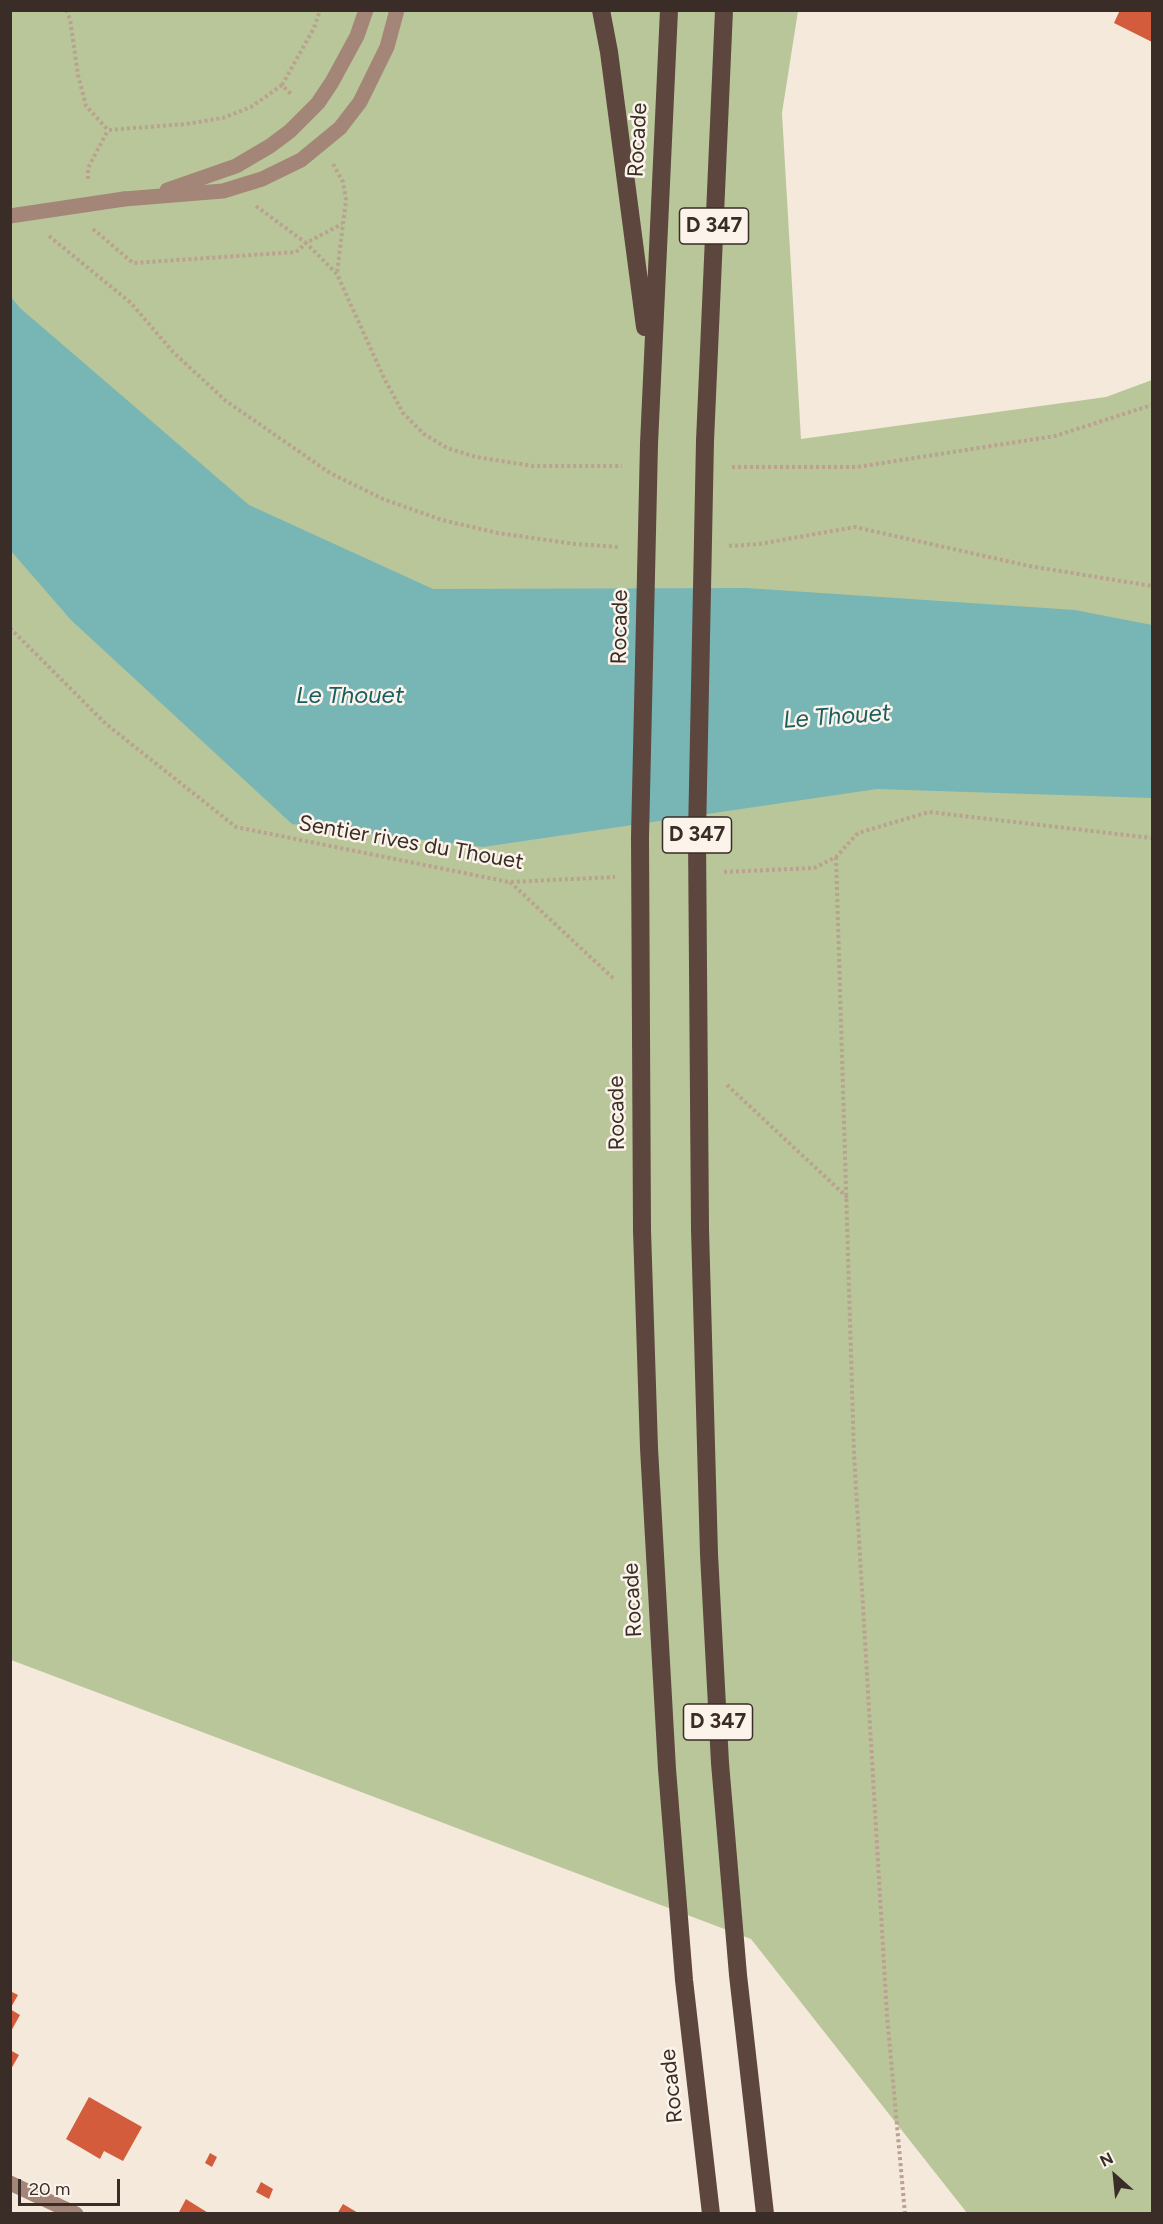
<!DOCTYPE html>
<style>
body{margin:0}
#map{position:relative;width:1163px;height:2224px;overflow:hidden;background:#f5e9dc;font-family:Figtree,sans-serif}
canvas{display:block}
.frame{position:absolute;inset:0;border:12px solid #3a2d28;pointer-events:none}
.north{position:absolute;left:1085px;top:2146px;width:60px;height:60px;-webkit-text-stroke:4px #fcf3ea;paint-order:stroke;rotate:333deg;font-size:16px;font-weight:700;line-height:24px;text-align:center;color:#3a2d28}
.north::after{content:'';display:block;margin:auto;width:21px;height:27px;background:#3a2d28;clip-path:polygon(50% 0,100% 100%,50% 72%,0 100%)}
.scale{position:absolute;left:18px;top:2179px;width:102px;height:27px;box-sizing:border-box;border:3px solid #3a2d28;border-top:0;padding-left:8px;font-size:18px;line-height:21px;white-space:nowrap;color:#3a2d28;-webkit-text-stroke:4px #fcf3ea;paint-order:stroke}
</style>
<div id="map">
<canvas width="1163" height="2224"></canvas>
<div class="frame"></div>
<div class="north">N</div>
<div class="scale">20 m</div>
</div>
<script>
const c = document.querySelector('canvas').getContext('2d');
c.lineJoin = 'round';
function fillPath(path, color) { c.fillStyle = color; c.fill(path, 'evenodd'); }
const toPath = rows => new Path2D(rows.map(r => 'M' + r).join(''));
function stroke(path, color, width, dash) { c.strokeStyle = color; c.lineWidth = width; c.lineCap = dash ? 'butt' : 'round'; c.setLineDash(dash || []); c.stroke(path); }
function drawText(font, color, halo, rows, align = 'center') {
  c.font = font + ' Figtree,sans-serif'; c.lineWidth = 5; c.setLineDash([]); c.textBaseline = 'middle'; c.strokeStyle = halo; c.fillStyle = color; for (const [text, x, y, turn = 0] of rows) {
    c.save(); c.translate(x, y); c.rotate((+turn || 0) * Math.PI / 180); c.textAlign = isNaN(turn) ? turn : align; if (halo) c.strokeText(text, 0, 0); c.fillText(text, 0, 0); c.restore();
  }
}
const green = toPath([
 [10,11,798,11,782,113,801,439,1106,397,1152,380,1152,2213,967,2213,751,1939,11,1660]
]);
const water = toPath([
 [10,296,20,308,249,505,433,589,746,588,1075,610,1152,625,1152,798,877,789,483,847,292,824,71,620,11,551]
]);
const building = toPath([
 [1120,10,1152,10,1152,42,1114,23],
 [10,1991,18,1995,10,2009],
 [10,2009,20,2015,10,2033],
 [10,2050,19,2055,10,2071],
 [89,2097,142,2127,123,2161,104,2151,100,2159,66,2139],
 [210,2153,217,2157,212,2167,205,2163],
 [261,2182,273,2189,269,2199,256,2192],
 [186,2199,189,2201,210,2214,178,2214],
 [343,2204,360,2214,337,2214]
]);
const path = toPath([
 [66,10,70,19,78,75,86,106,108,130,186,124,223,118,251,107,282,85,291,94],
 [282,85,314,28,320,10],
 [333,164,343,182,346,200,337,273],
 [88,179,88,168,108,130],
 [256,206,306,243,342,224],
 [93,229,133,263,296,252,306,243,337,274,384,378,403,413,424,434,447,448,476,457,533,466,622,466],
 [49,236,131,303,173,352,226,401,330,473,383,499,442,520,498,533,575,544,619,547],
 [732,467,857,467,1055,436,1152,405],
 [729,546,759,544,855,527,1029,566,1152,586],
 [10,628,106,724,236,827,509,882,615,877],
 [836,857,854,1454,887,2015,905,2214],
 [724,872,814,868,836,857,858,833,929,812,1152,838],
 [510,882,614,979],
 [727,1085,848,1198]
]);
const secondary = toPath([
 [167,190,236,166,270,146,290,131,318,103,332,82,357,36,366,10],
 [124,199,223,191,262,179,301,160,340,128,360,102,387,47,397,10],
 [10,2183,76,2214]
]);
const highway = toPath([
 [601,10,609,52,645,327],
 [705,441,724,10],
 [649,444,669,10],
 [700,1229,709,1554,720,1763,738,1975,765,2214],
 [642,1230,649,1448,667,1769,684,1980,711,2214]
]);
const secondaryBridge = toPath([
 [10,216,124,199]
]);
const highwayBridge = toPath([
 [700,1229,697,835,705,441],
 [642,1230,640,837,649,444]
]);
const shields = [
 [714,226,69],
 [697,835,69],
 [718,1722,69]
];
const shieldNames = [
 ["D 347",714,226],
 ["D 347",697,835],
 ["D 347",718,1722]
];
const streetNames = [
 ["Rocade",638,140,-87],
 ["Rocade",620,627,-89],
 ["Sentier rives du Thouet",411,843,10],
 ["Rocade",617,1113,-91],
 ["Rocade",633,1600,-93],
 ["Rocade",672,2086,-96]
];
const waterNames = [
 ["Le Thouet",350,696],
 ["Le Thouet",837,717,-4]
];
fillPath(green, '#b9c69a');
fillPath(water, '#78b5b5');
fillPath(building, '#d35c3c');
stroke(path, '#bba190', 4, [3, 3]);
stroke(secondary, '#a38677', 15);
stroke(highway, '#5c463e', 18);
stroke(secondaryBridge, '#a38677', 15);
stroke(highwayBridge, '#5c463e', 18);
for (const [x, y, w] of shields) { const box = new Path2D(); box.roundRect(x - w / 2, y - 18, w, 36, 4.5); c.fillStyle = '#fcf3ea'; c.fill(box); stroke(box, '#3a2d28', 1.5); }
drawText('bold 21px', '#3a2d28', null, shieldNames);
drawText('22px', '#3a2d28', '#fcf3ea', streetNames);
drawText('italic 24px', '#185e61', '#fcf3ea', waterNames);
</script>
